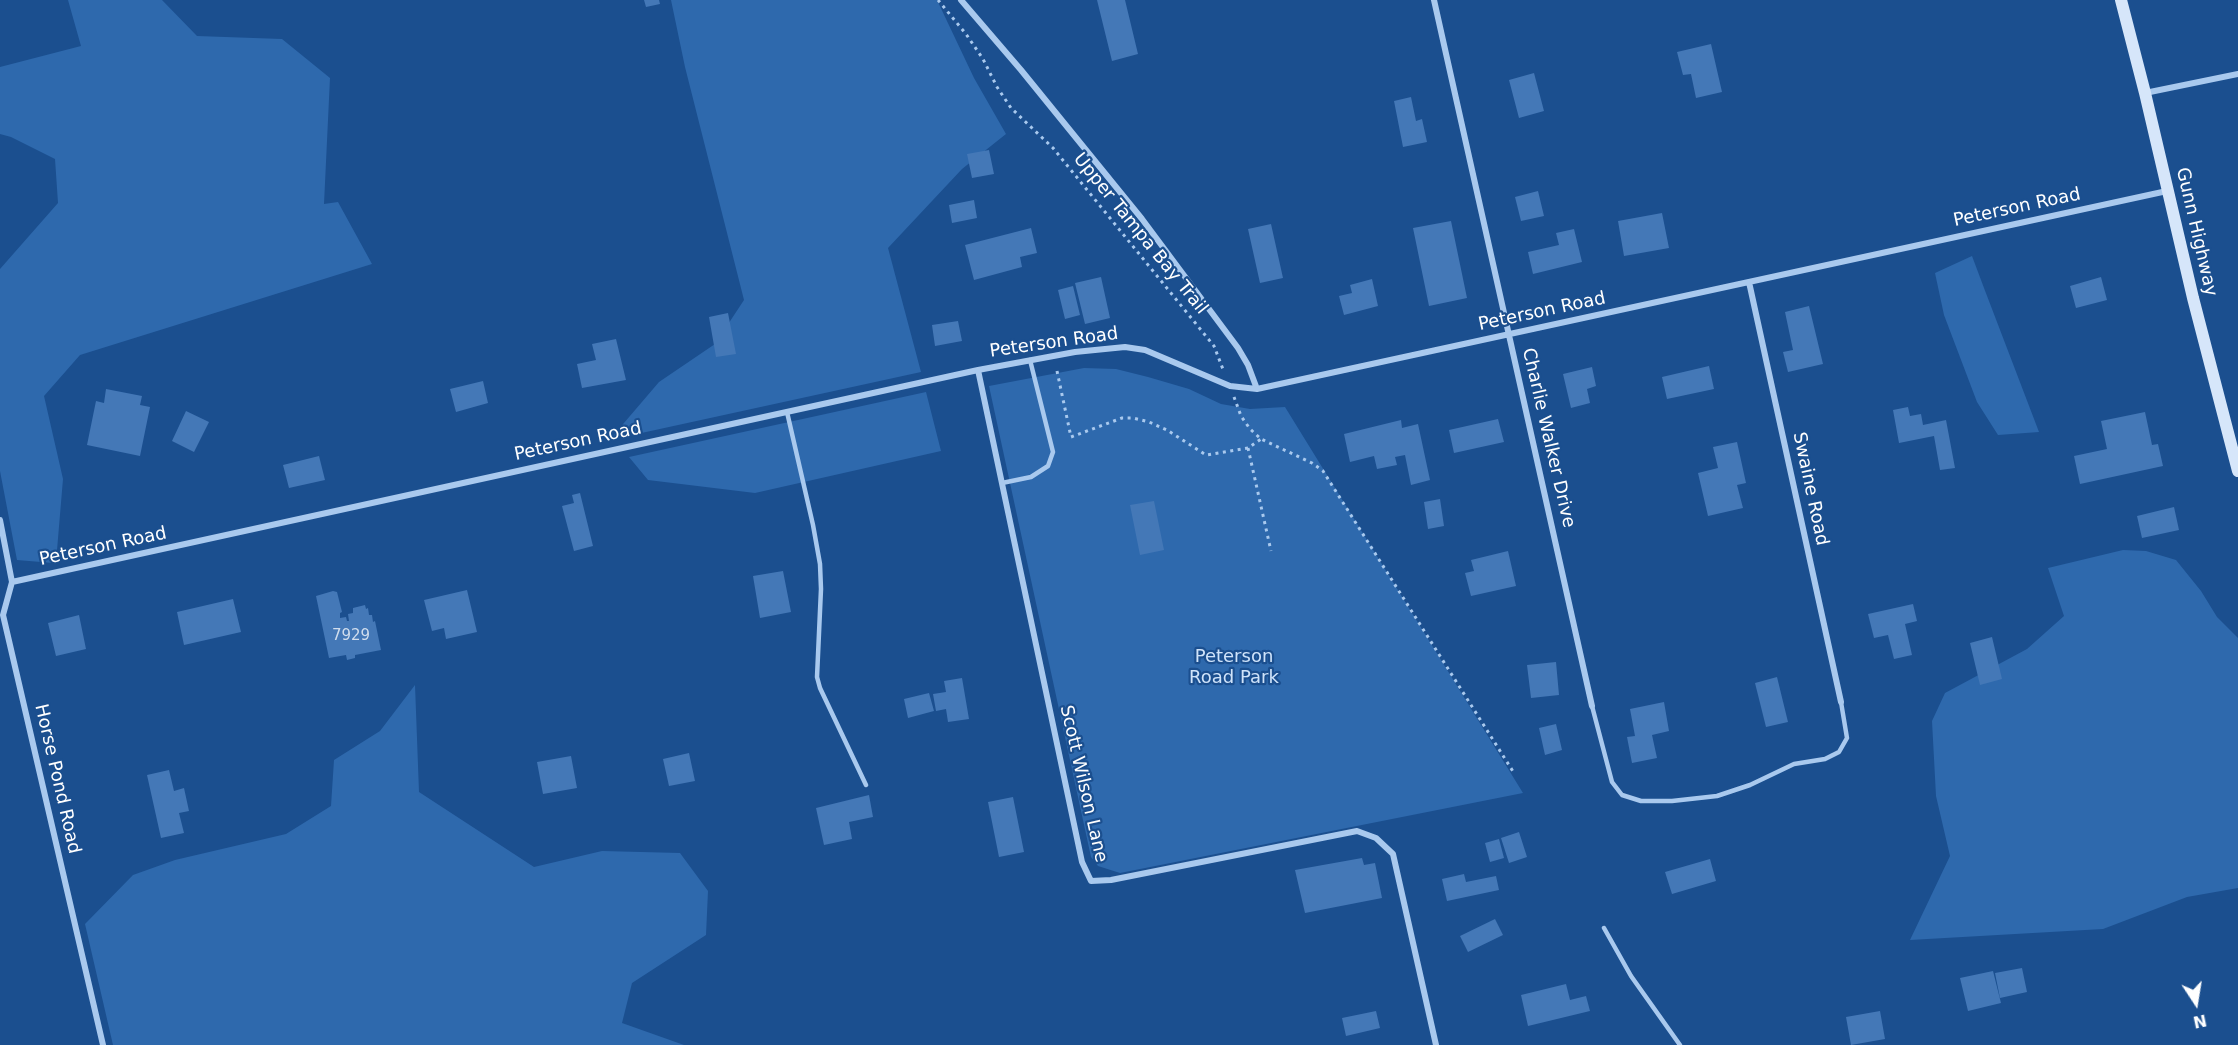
<!DOCTYPE html>
<style>
body{margin:0}
#map{position:relative;width:2238px;height:1045px;overflow:hidden;background:#1b4f8f;font-family:"DejaVu Sans",sans-serif}
canvas{display:block}
.north{position:absolute;left:2166px;top:973px;width:60px;height:60px;-webkit-text-stroke:4px #1b4f8f;paint-order:stroke;rotate:168deg;font-size:16px;font-weight:700;line-height:24px;text-align:center;color:#fff}
.north::after{content:'';display:block;margin:auto;width:21px;height:27px;background:#fff;clip-path:polygon(50% 0,100% 100%,50% 72%,0 100%)}
</style>
<div id="map">
<canvas width="2238" height="1045"></canvas>
<div class="north">N</div>
</div>
<script>
const c = document.querySelector('canvas').getContext('2d');
c.lineJoin = 'round';
function fillPath(path, color) { c.fillStyle = color; c.fill(path, 'evenodd'); }
const toPath = rows => new Path2D(rows.map(r => 'M' + r).join(''));
function stroke(path, color, width, dash) { c.strokeStyle = color; c.lineWidth = width; c.lineCap = dash ? 'butt' : 'round'; c.setLineDash(dash || []); c.stroke(path); }
function drawText(font, color, halo, rows, align = 'center') {
  c.font = font + ' "DejaVu Sans",sans-serif'; c.lineWidth = 4.5; c.setLineDash([]); c.textBaseline = 'middle'; c.strokeStyle = halo; c.fillStyle = color; for (const [text, x, y, turn = 0] of rows) {
    c.save(); c.translate(x, y); c.rotate((+turn || 0) * Math.PI / 180); c.textAlign = isNaN(turn) ? turn : align; if (halo) c.strokeText(text, 0, 0); c.fillText(text, 0, 0); c.restore();
  }
}
const green = toPath([
 [68,0,162,0,197,36,282,39,330,78,324,204,338,202,372,264,80,355,44,396,63,479,56,562,53,563,17,560,0,471,0,269,58,203,55,159,11,137,0,134,0,67,81,46],
 [671,0,937,0,974,78,1006,134,962,169,888,248,921,372,614,439,612,437,659,382,715,344,744,300,685,67],
 [1972,256,1984,288,2039,432,1998,435,1977,402,1944,315,1935,273],
 [1084,368,1116,369,1148,377,1189,389,1221,404,1250,409,1285,407,1523,793,1120,873,1098,866,1091,857,989,386],
 [926,392,941,451,755,493,648,480,629,457],
 [2123,550,2146,551,2176,560,2201,591,2217,617,2238,638,2238,888,2187,897,2103,929,1910,940,1950,856,1936,796,1932,721,1945,693,2027,649,2064,616,2048,568],
 [415,685,419,792,534,867,602,851,680,853,708,891,706,935,632,983,622,1023,684,1045,113,1045,85,924,133,875,175,860,286,834,331,806,334,760,380,731]
]);
const building = toPath([
 [644,0,659,0,660,4,646,7],
 [1097,0,1125,0,1138,54,1112,61],
 [1711,44,1722,92,1696,98,1691,74,1683,75,1677,52],
 [1534,73,1544,111,1519,118,1509,80],
 [1411,97,1416,121,1422,119,1427,142,1403,147,1394,101],
 [989,150,994,174,972,178,967,154],
 [1538,191,1544,216,1521,221,1515,197],
 [974,200,977,218,952,223,949,205],
 [1662,213,1669,248,1624,256,1618,221],
 [1451,221,1467,298,1429,306,1413,228],
 [1271,224,1283,278,1260,283,1248,229],
 [1031,228,1037,253,1020,257,1022,267,974,280,965,245],
 [1574,229,1582,262,1533,274,1528,252,1559,245,1556,233],
 [1101,277,1110,318,1085,324,1075,283],
 [2101,277,2107,300,2076,308,2070,286],
 [1372,279,1378,306,1344,315,1339,296,1352,293,1350,285],
 [1073,286,1080,315,1065,319,1058,290],
 [1809,306,1823,364,1788,372,1783,352,1793,350,1785,312],
 [728,313,736,354,716,357,709,317],
 [958,321,962,341,935,346,932,325],
 [616,339,626,380,582,388,577,364,596,360,592,344],
 [1709,366,1714,389,1667,399,1662,377],
 [1592,367,1596,386,1587,389,1590,403,1571,408,1563,374],
 [483,381,488,403,456,412,450,389],
 [106,389,142,396,140,405,150,407,140,456,87,445,96,401,104,403],
 [1908,407,1910,416,1921,414,1923,425,1946,420,1955,468,1940,470,1934,436,1899,443,1893,410],
 [186,411,209,422,194,452,172,441],
 [2145,412,2152,445,2158,444,2163,466,2080,484,2074,456,2107,449,2101,421],
 [1498,419,1504,442,1454,453,1449,430],
 [1401,420,1402,428,1418,424,1430,480,1411,485,1405,455,1395,457,1397,465,1377,469,1374,456,1350,462,1344,434],
 [1737,442,1746,483,1737,485,1743,508,1708,516,1698,473,1718,468,1713,447],
 [319,456,325,480,289,488,283,465],
 [580,493,593,546,574,551,562,506,574,503,572,495],
 [1440,499,1444,526,1428,529,1424,502],
 [1154,501,1164,550,1140,555,1130,505],
 [2174,507,2179,530,2142,538,2137,516],
 [1508,551,1516,586,1471,596,1465,573,1474,571,1471,560],
 [783,571,791,612,760,618,753,576],
 [467,590,477,632,446,639,444,628,432,631,424,600],
 [333,591,337,592,342,612,340,613,340,618,346,617,347,621,349,621,348,614,353,613,353,608,365,605,366,609,368,608,369,615,372,615,373,622,375,621,381,650,355,655,355,658,347,660,346,655,329,658,316,596],
 [233,599,241,632,184,645,177,612],
 [1913,604,1917,621,1905,624,1912,655,1894,659,1888,635,1874,638,1868,614],
 [79,615,86,649,56,656,48,623],
 [1992,637,2002,679,1980,685,1970,643],
 [1556,662,1559,695,1531,698,1527,665],
 [1777,677,1788,722,1766,727,1755,683],
 [962,678,969,719,948,722,946,709,936,711,933,694,946,692,944,681],
 [929,693,934,711,908,718,904,699],
 [1664,702,1669,731,1652,735,1657,758,1632,763,1627,737,1635,736,1630,709],
 [1556,724,1562,750,1545,755,1539,728],
 [689,753,695,781,669,786,663,759],
 [571,756,577,788,543,794,537,762],
 [169,770,174,791,184,788,189,811,179,813,184,833,161,838,147,775],
 [869,795,873,817,849,822,852,839,824,845,816,808],
 [1013,797,1024,852,999,857,988,802],
 [1519,832,1527,857,1509,863,1501,838],
 [1499,839,1504,858,1490,862,1485,843],
 [1362,858,1364,865,1375,863,1382,898,1305,913,1295,870],
 [1710,859,1716,881,1672,894,1665,872],
 [1464,874,1466,882,1496,876,1499,890,1447,901,1442,879],
 [1495,919,1503,935,1468,952,1460,936],
 [2022,968,2027,992,2000,998,1995,973],
 [1993,971,2001,1003,1968,1011,1960,978],
 [1566,984,1570,1000,1586,996,1590,1011,1528,1026,1521,995],
 [1376,1011,1380,1028,1346,1036,1342,1018],
 [1880,1011,1885,1039,1851,1045,1846,1017]
]);
const path = toPath([
 [938,0,966,34,983,59,997,87,1011,108,1053,148,1214,346,1224,372],
 [1057,371,1071,437,1122,418,1133,418,1149,422,1167,430,1206,455,1248,448,1261,439],
 [1234,397,1241,416,1250,429,1261,439,1312,463,1323,471,1514,773],
 [1248,448,1271,551]
]);
const lane = toPath([
 [787,412,813,525,820,564,821,589,817,677,820,688,866,785],
 [1002,483,1031,477,1048,466,1053,452,1030,360],
 [1592,706,1612,782,1622,795,1641,801,1672,801,1717,796,1750,785,1794,764,1825,759,1839,752,1847,738,1841,702],
 [1604,928,1631,976,1680,1045]
]);
const street = toPath([
 [961,0,1021,70,1142,219,1238,348,1248,365,1257,389],
 [1434,0,1592,706],
 [2145,93,2238,74],
 [1749,282,1841,702],
 [978,370,1082,862,1091,881,1111,880,1357,831,1376,838,1393,854,1436,1045],
 [0,520,12,582,3,615,103,1045],
 [12,582,978,370,1075,352,1125,347,1145,350,1230,386,1257,389,2167,191]
]);
const secondary = toPath([
 [2121,0,2145,93,2193,298,2238,471]
]);
const numberNames = [
 ["7929",351,636]
];
const streetNames = [
 ["Peterson Road",2017,208,-12],
 ["Gunn Highway",2196,232,77],
 ["Upper Tampa Bay Trail",1140,234,51],
 ["Peterson Road",1542,312,-12],
 ["Peterson Road",1054,343,-8],
 ["Charlie Walker Drive",1548,438,77],
 ["Peterson Road",578,442,-12],
 ["Swaine Road",1810,489,78],
 ["Peterson Road",103,547,-12],
 ["Horse Pond Road",57,779,77],
 ["Scott Wilson Lane",1083,784,77]
];
const parkNames = [
 ["Peterson",1234,657],
 ["Road Park",1234,678]
];
fillPath(green, '#2e69ad');
fillPath(building, '#4478b7');
stroke(path, '#a9c9ee', 3, [3, 4.5]);
stroke(lane, '#a9c9ee', 4.5);
stroke(street, '#a9c9ee', 6);
stroke(secondary, '#d6e6fa', 12);
drawText('15px', '#d0dded', null, numberNames);
drawText('18px', '#fff', '#1b4f8f', streetNames);
drawText('18px', '#cfe3fa', '#1b4f8f', parkNames);
</script>
